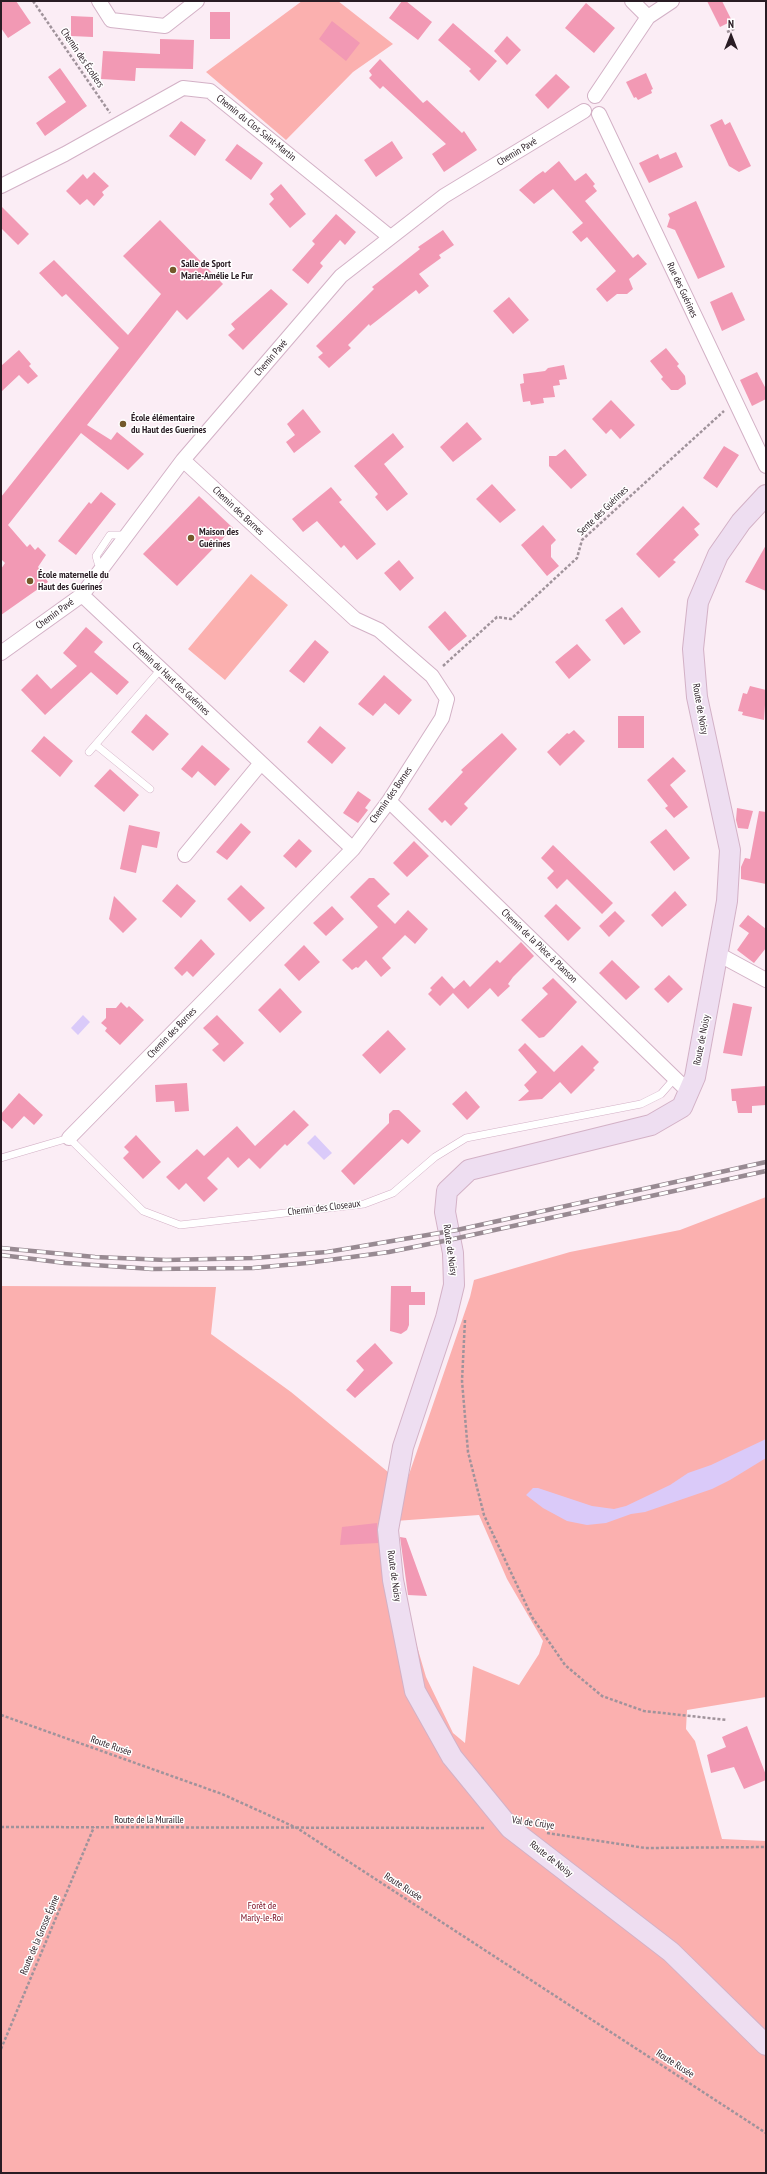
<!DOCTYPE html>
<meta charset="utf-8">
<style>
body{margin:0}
#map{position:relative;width:767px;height:2174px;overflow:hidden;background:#fbedf5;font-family:"PT Sans Narrow",sans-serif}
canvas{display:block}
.frame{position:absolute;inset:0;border:2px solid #291c24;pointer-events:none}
.north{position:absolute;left:711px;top:16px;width:40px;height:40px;-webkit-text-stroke:3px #fff;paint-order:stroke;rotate:0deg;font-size:11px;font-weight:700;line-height:16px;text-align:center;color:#291c24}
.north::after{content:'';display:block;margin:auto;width:14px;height:18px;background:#291c24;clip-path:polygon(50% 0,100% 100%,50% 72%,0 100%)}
</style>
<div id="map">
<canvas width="767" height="2174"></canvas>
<div class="frame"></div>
<div class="north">N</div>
</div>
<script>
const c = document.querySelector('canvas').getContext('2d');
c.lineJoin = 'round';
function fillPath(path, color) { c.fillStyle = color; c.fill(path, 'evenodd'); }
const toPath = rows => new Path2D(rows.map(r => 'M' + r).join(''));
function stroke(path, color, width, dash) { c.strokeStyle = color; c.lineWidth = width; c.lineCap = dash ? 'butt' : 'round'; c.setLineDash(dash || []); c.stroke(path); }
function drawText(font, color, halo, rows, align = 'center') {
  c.font = font + ' "PT Sans Narrow",sans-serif'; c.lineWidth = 3; c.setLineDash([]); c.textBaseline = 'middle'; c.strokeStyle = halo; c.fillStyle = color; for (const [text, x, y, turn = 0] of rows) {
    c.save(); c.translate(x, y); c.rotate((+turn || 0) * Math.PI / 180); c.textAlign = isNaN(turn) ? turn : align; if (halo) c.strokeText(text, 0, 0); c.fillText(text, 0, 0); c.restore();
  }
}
const green = toPath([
 [302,1,338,1,393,44,353,72,286,140,206,72],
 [251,574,288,605,225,680,188,649],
 [766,1197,766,1697,687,1710,686,1729,695,1741,722,1839,766,1841,766,2173,1,2173,1,1286,216,1287,211,1334,291,1392,405,1486,470,1297,474,1280,570,1252,680,1230],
 [479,1515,507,1579,543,1641,539,1654,519,1685,473,1666,465,1743,453,1733,426,1677,394,1568,395,1521]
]);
const water = toPath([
 [83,1015,90,1022,78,1035,71,1028],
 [315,1135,332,1153,324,1160,307,1143],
 [766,1439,766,1458,730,1480,712,1489,645,1512,631,1514,606,1523,587,1525,567,1521,543,1508,526,1495,533,1488,538,1488,592,1506,614,1509,626,1506,670,1485,688,1473,711,1465]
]);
const building = toPath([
 [1,1,16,1,31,23,8,38,1,28],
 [402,1,406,1,432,22,418,40,389,18],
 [707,1,722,1,732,21,720,27],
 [586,3,615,28,594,53,565,28],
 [210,12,230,12,230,39,210,39],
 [71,16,93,17,93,37,71,36],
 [332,21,360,43,346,61,319,39],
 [453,23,497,61,479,81,469,71,471,69,438,40],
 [507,36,521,50,507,65,494,51],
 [160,39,194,40,193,69,136,68,135,81,101,79,103,51,160,54],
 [380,59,423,103,427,100,462,133,464,131,477,150,444,172,432,154,446,144,383,86,380,89,369,78,372,75,369,71],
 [60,68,87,106,45,136,36,123,66,102,48,77],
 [646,73,653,89,651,90,652,93,638,100,636,97,634,98,626,82],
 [556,74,570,87,548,109,535,95],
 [722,119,725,125,730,122,751,166,739,172,729,166,710,125],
 [181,121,206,140,195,156,169,136],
 [392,141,403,158,376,177,364,160],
 [237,144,263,163,251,180,225,160],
 [676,152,683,167,649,183,639,163,658,154,660,159],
 [559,161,575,181,586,173,595,184,593,186,597,191,585,201,633,258,638,254,647,264,629,279,633,289,627,294,617,294,607,302,596,289,616,271,587,237,581,242,572,232,583,223,553,189,534,204,519,190,536,176,543,171,545,173],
 [94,172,109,186,102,192,104,195,94,206,87,199,80,205,66,191,83,174,87,179],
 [281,184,306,214,290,228,269,204,274,199,270,194],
 [696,201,725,267,698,279,675,230,667,227,670,218,668,214],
 [1,206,29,234,18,245,1,228],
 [336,214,356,232,345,245,340,240,320,263,323,266,308,284,292,270,315,244,312,241],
 [160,220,223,284,187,320,177,310,87,425,111,440,117,432,144,454,128,470,81,433,8,525,27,547,30,544,35,550,38,547,46,555,38,567,48,582,1,615,1,569,5,563,1,559,1,497,119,348,66,294,62,297,39,273,54,260,128,335,161,294,123,256],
 [443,230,454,245,439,255,441,258,419,274,429,286,419,294,416,290,370,326,369,324,348,345,351,348,329,368,318,357,323,353,316,346,374,289,372,287,420,249,418,247],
 [271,289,288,304,243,350,228,335,235,329,231,324],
 [732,292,745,320,722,331,710,302],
 [509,297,529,320,513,334,493,311],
 [666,348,679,364,677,366,685,376,686,384,678,390,671,390,661,379,663,377,650,361],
 [19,350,31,364,29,366,38,376,28,384,19,375,1,392,1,366],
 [564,365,567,379,559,380,560,385,553,386,555,397,543,398,544,403,531,405,530,401,523,402,520,384,524,383,523,374,545,371,548,368],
 [757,372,766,389,766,399,752,406,740,380],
 [611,400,635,425,620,439,611,429,606,434,592,419],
 [303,409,321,432,294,453,286,442,295,435,287,424],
 [467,422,482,439,453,462,440,447],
 [393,433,404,447,384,464,408,494,387,511,375,497,378,494,354,466],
 [724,446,739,455,717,488,703,478],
 [565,449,587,475,571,489,549,466,549,456,556,456],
 [492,484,516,510,500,523,476,499],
 [331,487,342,500,339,502,376,544,357,560,344,545,341,548,317,521,303,532,292,519],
 [101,492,116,504,76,555,58,541,89,502,91,504],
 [199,496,233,528,177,586,143,554],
 [683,506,700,524,694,529,699,535,673,560,676,562,659,578,636,554],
 [543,525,556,540,551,545,551,557,559,566,547,576,521,545],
 [766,545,766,591,745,582],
 [399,560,414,578,400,591,384,573],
 [622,607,641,632,624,645,605,620],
 [445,611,467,636,449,651,428,627],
 [86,627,103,642,94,652,129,682,117,695,91,672,45,715,21,690,37,674,51,689,77,666,63,653],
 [315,640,329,652,304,683,289,671],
 [577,644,591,660,569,679,555,662],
 [384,675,412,700,399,715,385,703,373,716,358,704],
 [750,686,766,690,764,720,742,715,743,712,738,711,743,693,747,694],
 [146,714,169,734,153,751,131,732],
 [618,716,644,716,644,748,618,748],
 [320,726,346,748,332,764,307,742],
 [574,730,585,741,560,766,547,752,567,733,569,734],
 [502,733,517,749,464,804,468,808,451,826,445,820,442,823,428,809,463,772,461,770],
 [44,736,73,761,60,777,31,751],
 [202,745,230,769,215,786,198,771,192,778,181,769],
 [673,757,686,771,670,785,688,807,674,818,665,808,668,806,647,780],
 [110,769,139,795,124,812,94,786],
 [358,791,371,800,365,808,368,810,358,823,343,813],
 [737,808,753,811,748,829,738,828,736,820],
 [759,811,766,812,766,884,741,879,741,867,745,858,750,859],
 [241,823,251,832,227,860,216,852],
 [129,825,160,832,157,848,142,845,136,873,120,869],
 [666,829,690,858,674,871,650,842],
 [299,839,312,851,296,868,283,856],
 [414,841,429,856,407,877,393,863],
 [553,845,613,903,602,914,567,879,557,889,547,878,554,871,541,858],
 [369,878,374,878,390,894,377,906,395,924,408,910,428,929,415,944,405,935,382,958,391,968,381,977,366,960,358,968,356,967,352,970,342,960,378,927,350,897],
 [177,884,196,901,181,918,162,901],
 [241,885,265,908,250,922,227,899],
 [675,891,687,905,662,927,651,915],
 [114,896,137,919,123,933,109,919],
 [556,904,581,928,568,941,544,916],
 [332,906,344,919,326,936,313,923],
 [615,911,625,921,609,937,599,926],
 [748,915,766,929,766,948,754,963,737,950,749,933,739,926],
 [201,939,215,954,193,977,187,971,182,976,174,968],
 [521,942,534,956,513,977,508,984,510,986,498,997,490,988,468,1009,453,993,440,1006,428,994,432,990,430,988,442,976,454,989,464,980,470,987,497,960,500,963],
 [304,945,320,962,299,981,284,965],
 [612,960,640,987,626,1000,599,973],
 [669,975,683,989,668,1003,654,989],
 [553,978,577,1002,552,1029,544,1037,539,1038,521,1020,548,994,542,988],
 [280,988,302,1012,280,1033,258,1010],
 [121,1002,127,1008,129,1006,144,1020,120,1045,105,1031,107,1028,101,1023,106,1018,106,1008,116,1008],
 [733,1003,752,1007,742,1056,723,1053],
 [217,1015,244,1043,224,1062,212,1050,219,1044,203,1028],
 [388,1030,406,1049,380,1074,362,1055],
 [525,1043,554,1072,582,1045,599,1062,593,1068,595,1070,571,1094,560,1082,542,1099,518,1101,529,1091,524,1085,537,1072,518,1050],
 [187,1083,189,1111,175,1112,174,1101,156,1102,155,1085],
 [766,1086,766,1105,752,1106,752,1113,738,1113,736,1101,732,1101,731,1089],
 [466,1091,480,1107,467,1120,452,1104],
 [19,1093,43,1115,34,1125,24,1116,12,1129,1,1119,1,1114],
 [294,1110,309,1125,287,1146,285,1144,260,1169,249,1158,238,1168,228,1157,207,1178,218,1189,204,1202,186,1183,179,1190,166,1177,197,1149,204,1156,237,1126,255,1146],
 [393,1110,399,1110,421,1131,408,1144,402,1139,354,1185,341,1171,389,1123,389,1114],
 [136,1135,161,1162,143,1179,123,1158,129,1152,124,1147],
 [391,1286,411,1286,411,1292,425,1292,425,1305,409,1305,409,1325,407,1330,401,1334,390,1331],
 [375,1343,393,1363,355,1398,346,1390,364,1370,356,1361],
 [377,1523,378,1543,340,1545,342,1527],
 [400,1537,406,1538,427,1596,408,1595],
 [747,1726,766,1775,766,1780,744,1789,734,1767,711,1773,707,1755,726,1747,722,1737]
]);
const path = toPath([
 [33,1,110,113],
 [727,32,736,28],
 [443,666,497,617,511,619,577,558,582,540,724,411],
 [465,1320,462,1381,468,1452,484,1515,532,1617,565,1665,602,1696,644,1711,727,1720],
 [1,1715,222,1794,297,1828,766,2133],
 [1,1827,486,1828],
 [547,1833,645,1848,766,1847],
 [1,2049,94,1827]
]);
const lane = toPath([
 [102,568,98,563,96,556,110,535,127,535],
 [96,745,150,789],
 [89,752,161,669],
 [1,1158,69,1138,143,1211,180,1225,364,1204,393,1193,435,1157,466,1138,641,1104,661,1094,675,1078]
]);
const street = toPath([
 [99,1,111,20,165,26,197,1],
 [632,1,648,17],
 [595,96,648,17,672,1],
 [599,114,766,466],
 [1,186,65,154,183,88,210,91,390,237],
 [82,595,353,849],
 [1,653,82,595,183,460,341,276,444,196,584,111],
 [389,801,689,1092],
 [185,855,261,763],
 [718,954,766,980],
 [69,1138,353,849,389,801,442,718,447,699,432,676,379,630,355,619,183,460]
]);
const secondary = toPath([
 [766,495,741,522,718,555,698,602,693,649,697,697,730,850,727,901,695,1077,682,1107,651,1125,469,1170,447,1191,445,1212,453,1253,454,1285,446,1318,403,1447,388,1530,393,1580,415,1691,452,1757,510,1828,671,1952,766,2045]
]);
const rail = toPath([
 [1,1248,95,1257,166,1260,254,1258,327,1252,457,1230,766,1162],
 [1,1255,65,1263,152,1269,253,1268,307,1263,389,1252,444,1241,766,1171]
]);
const markers = [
 [173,270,4,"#74592b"],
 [123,424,4,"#74592b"],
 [191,538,4,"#74592b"],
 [30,581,4,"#74592b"]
];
const streetNames = [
 ["Chemin des Écoliers",82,58,56],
 ["Chemin du Clos Saint-Martin",256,128,39],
 ["Chemin Pavé",517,152,-31],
 ["Rue des Guérines",682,290,65],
 ["Chemin Pavé",271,358,-49],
 ["Chemin des Bornes",238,511,43],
 ["Sente des Guérines",603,511,-44],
 ["Chemin Pavé",55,614,-36],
 ["Chemin du Haut des Guérines",171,679,43],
 ["Route de Noisy",700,709,80],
 ["Chemin des Bornes",391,795,-55],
 ["Chemin de la Pièce à Planson",539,946,44],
 ["Chemin des Bornes",172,1033,-46],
 ["Route de Noisy",702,1040,-79],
 ["Chemin des Closeaux",324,1208,-7],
 ["Route de Noisy",450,1250,82],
 ["Route de Noisy",394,1576,82],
 ["Route Rusée",111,1746,19],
 ["Route de la Muraille",149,1820],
 ["Val de Crüye",533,1823,8],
 ["Route de Noisy",551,1859,38],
 ["Route Rusée",403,1887,33],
 ["Route de la Grosse Épine",40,1935,-67],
 ["Route Rusée",675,2064,33]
];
const poiNames = [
 ["Salle de Sport",181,264],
 ["Marie-Amélie Le Fur",181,276],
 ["École élémentaire",131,418],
 ["du Haut des Guerines",131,430],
 ["Maison des",199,532],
 ["Guérines",199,544],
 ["École maternelle du",38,575],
 ["Haut des Guerines",38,587]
];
const parkNames = [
 ["Forêt de",262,1906],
 ["Marly-le-Roi",262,1918]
];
fillPath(green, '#fbb0af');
fillPath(water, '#dacaf9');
fillPath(building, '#f299b4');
stroke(lane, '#d3b1c6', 8);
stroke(street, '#d3b1c6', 16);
stroke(secondary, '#d3b1c6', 22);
stroke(path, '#a0939b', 2.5, [3, 2]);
stroke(lane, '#fff', 7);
stroke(street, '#fff', 14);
stroke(secondary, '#eedef1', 20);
stroke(rail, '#988a92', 4.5);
stroke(rail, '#fff', 3, [9]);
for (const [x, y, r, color] of markers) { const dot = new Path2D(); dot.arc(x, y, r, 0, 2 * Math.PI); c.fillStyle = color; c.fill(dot); stroke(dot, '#fff', 1.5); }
drawText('10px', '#291c24', '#fff', streetNames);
drawText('bold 10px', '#291c24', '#fff', poiNames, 'left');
drawText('10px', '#78081d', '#fff', parkNames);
</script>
